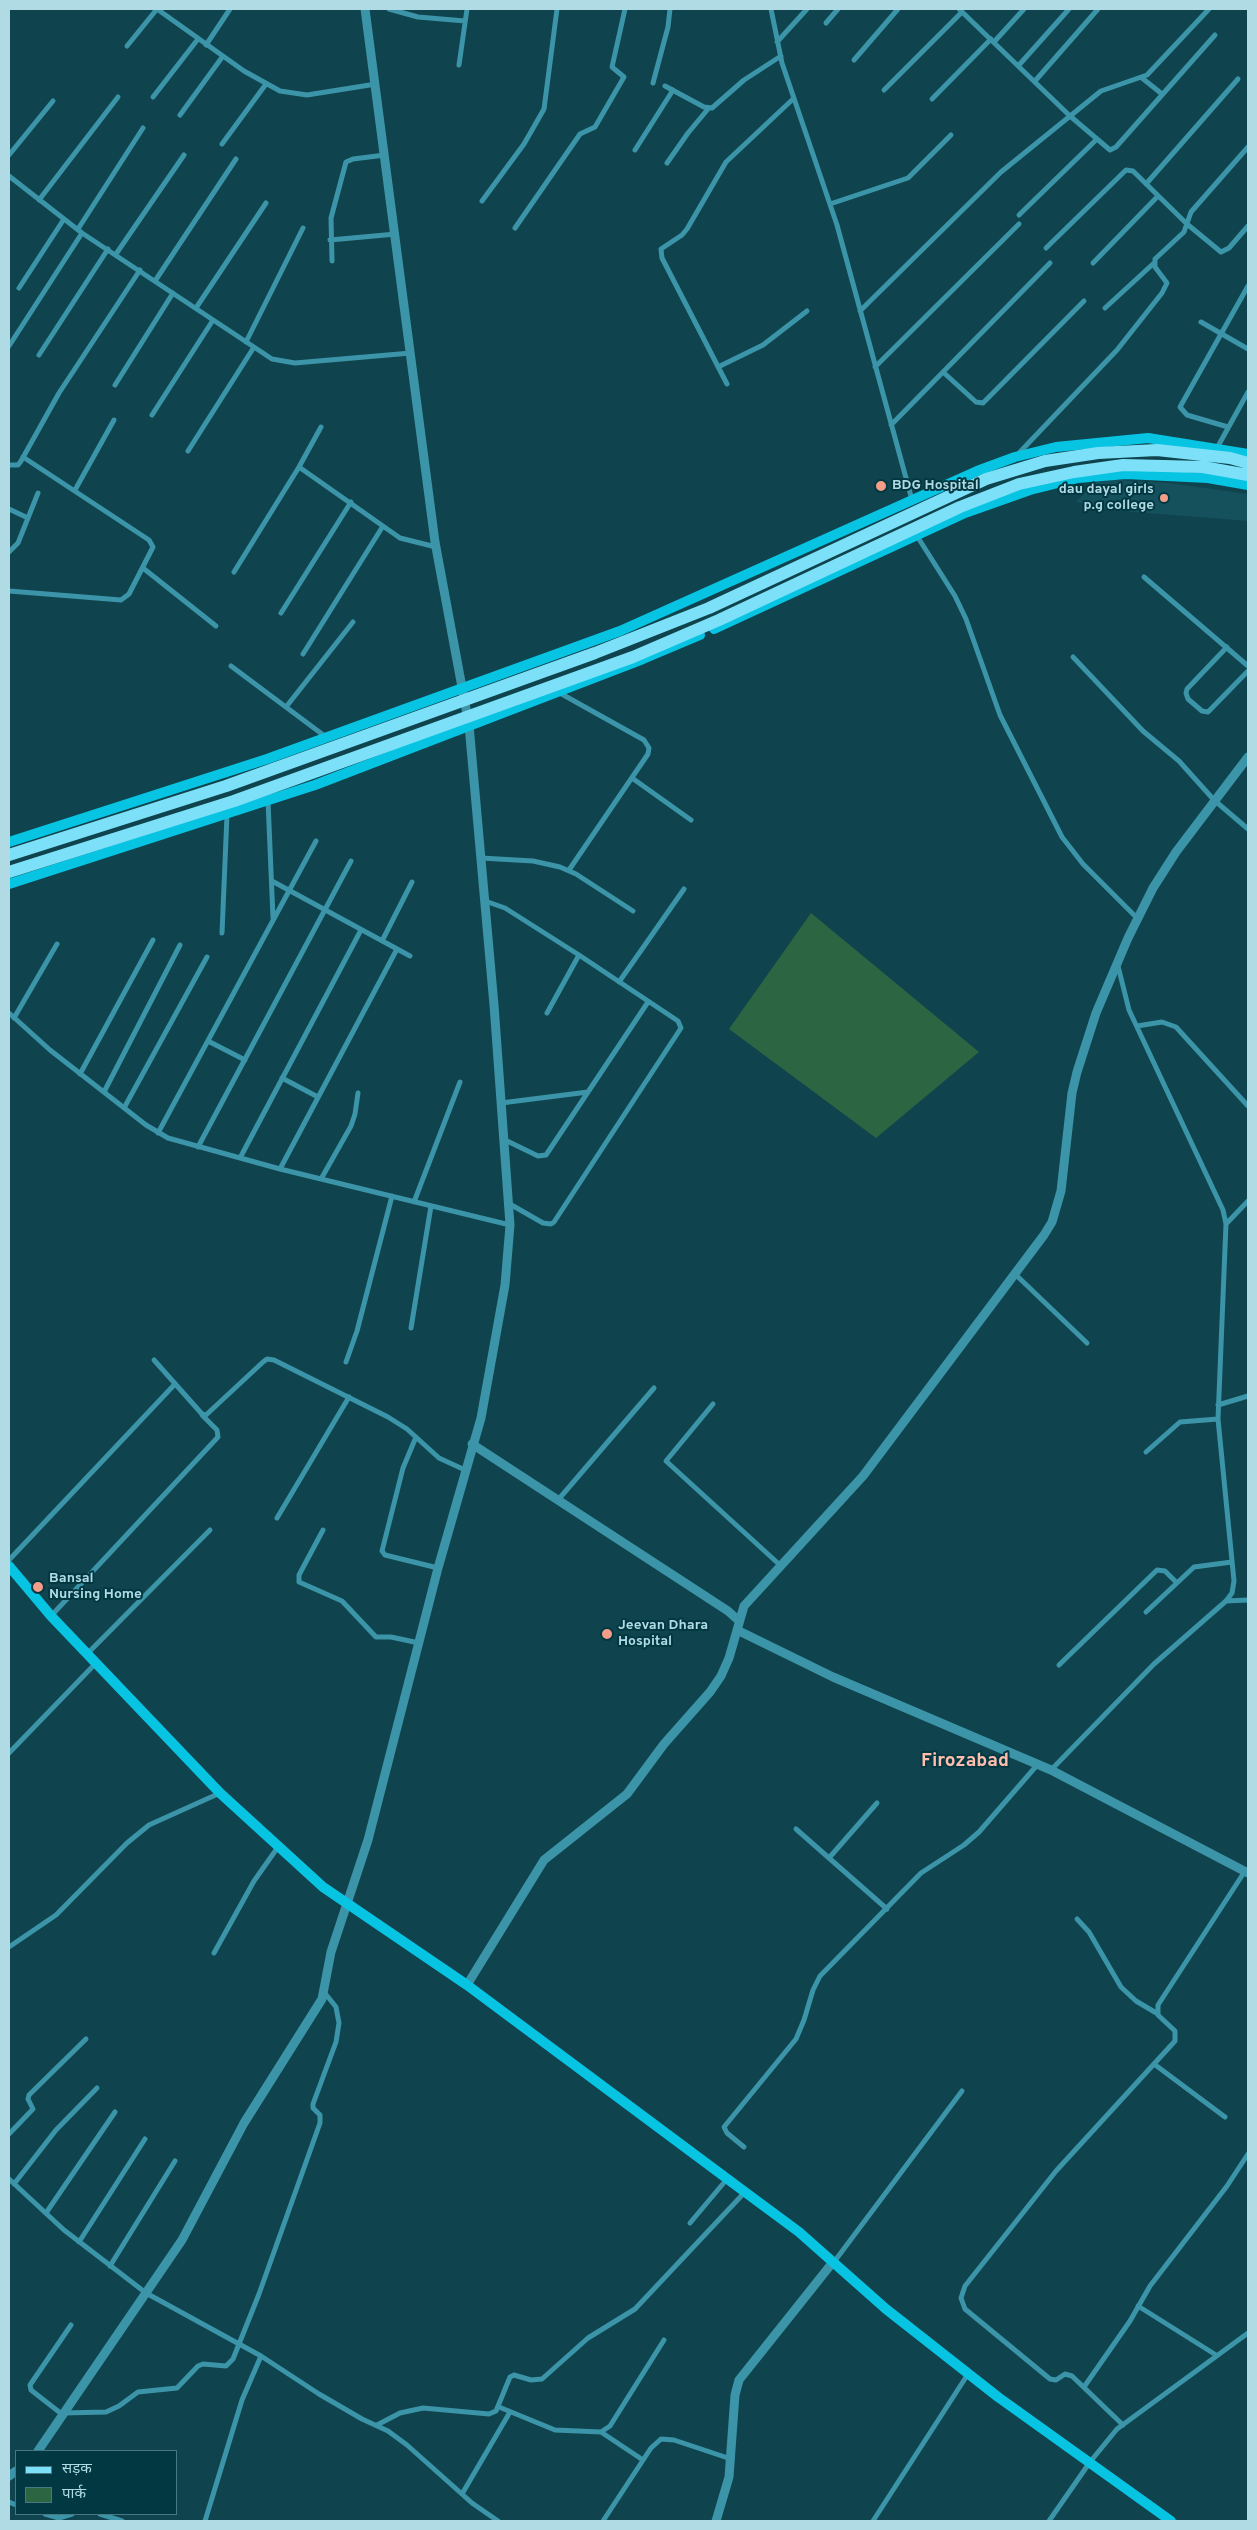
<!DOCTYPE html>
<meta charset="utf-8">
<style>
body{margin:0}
#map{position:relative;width:1257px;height:2530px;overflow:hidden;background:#0f434d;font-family:Overpass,"Noto Sans Devanagari",sans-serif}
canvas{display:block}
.frame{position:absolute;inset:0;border:10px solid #b0dae4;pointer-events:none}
.legend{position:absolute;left:15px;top:2450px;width:162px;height:65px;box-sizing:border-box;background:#013842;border:1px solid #477983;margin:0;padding:6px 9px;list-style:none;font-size:15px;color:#b0dae4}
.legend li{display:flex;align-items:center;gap:10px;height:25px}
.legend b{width:25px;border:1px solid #477983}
</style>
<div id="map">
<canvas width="1257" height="2530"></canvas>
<div class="frame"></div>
<ul class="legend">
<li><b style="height:6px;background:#7ce1f8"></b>सड़क</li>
<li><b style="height:14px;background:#2c6542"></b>पार्क</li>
</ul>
</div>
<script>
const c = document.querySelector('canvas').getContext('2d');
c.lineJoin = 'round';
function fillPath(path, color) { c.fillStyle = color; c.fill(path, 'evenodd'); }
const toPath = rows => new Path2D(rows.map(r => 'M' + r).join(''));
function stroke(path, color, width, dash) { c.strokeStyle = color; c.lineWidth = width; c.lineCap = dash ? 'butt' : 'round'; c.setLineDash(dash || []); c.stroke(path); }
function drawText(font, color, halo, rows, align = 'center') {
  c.font = font + ' Overpass,sans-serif'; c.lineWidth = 4; c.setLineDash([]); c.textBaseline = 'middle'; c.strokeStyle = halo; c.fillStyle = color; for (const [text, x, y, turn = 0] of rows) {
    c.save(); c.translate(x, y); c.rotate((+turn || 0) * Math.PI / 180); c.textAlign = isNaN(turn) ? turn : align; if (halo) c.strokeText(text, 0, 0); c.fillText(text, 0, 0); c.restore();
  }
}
const built = toPath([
 [1098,479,1169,483,1248,494,1248,521,1110,510,1076,502]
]);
const green = toPath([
 [811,913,979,1052,876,1138,729,1029]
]);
const minor = toPath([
 [157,9,244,71,280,91,307,95,376,84],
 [389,9,418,17,465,21],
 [771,9,782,63,837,225,912,500],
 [959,9,1070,116,1110,150,1116,147,1215,35],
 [826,23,838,9],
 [777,42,807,9],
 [994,42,1024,9],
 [206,45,230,9],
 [127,46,157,9],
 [854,60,898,9],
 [459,65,467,9],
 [1019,65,1069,9],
 [1142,78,1162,94],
 [1035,81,1098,9],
 [653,83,668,27,670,9],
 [665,86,704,107,712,108,744,80,781,56],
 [884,90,962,12],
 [153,97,198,39],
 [932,99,991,39],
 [180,115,223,56],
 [222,144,266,84],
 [635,150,673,90],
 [9,155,53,101],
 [667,163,688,133,708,109],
 [9,176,82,233,272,359,295,363,411,353],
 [1146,184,1238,79],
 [39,200,118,97],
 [482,201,524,144,544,109,557,9],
 [830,204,908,178,951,135],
 [1019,215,1097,139],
 [515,228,580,134,595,127,624,77,612,67,625,9],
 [78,229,143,128],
 [330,240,396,234],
 [1046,248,1126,170,1133,171,1187,224,1221,252,1229,248,1248,226],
 [116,254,184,155],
 [332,261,331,218,346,162,353,159,385,155],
 [1093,263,1158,196],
 [155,281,236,159],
 [19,288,64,219],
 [196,308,266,203],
 [1105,308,1154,263],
 [860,311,1001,172,1101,91,1147,75,1209,9],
 [1201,322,1248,349],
 [246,342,303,228],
 [9,346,82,233],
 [39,355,108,249],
 [718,367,763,345,807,311],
 [875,367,1019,224],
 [943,372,976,402,983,403,1084,301],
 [727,384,662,258,661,249,682,235,687,229,726,162,793,99],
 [115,385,173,293],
 [152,415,213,320],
 [891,425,1050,263],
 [1228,427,1187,415,1180,407,1248,286],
 [1217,448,1248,392],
 [188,451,254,347],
 [1019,453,1117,350,1162,293,1167,283,1155,267,1155,259,1184,232,1191,212,1248,147],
 [9,465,18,465,21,461,59,393,140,270],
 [299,467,321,427],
 [75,490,114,420],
 [9,509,28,518],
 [917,536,955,596,966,619,1000,715,1062,837,1083,864,1137,918],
 [9,552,18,543,38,493],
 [143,568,216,626],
 [234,572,299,467,400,538,436,547],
 [1144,577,1248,666],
 [9,591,121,600,129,594,153,547,149,540,23,457],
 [281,613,351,502],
 [1227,647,1187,689,1186,693,1188,699,1202,711,1208,712,1248,671],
 [303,654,383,526],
 [1073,657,1143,731,1179,761,1214,800,1248,829],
 [231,666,326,737],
 [558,692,644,740,649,748,648,754,569,870],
 [286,707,353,622],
 [632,778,691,820],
 [268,801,273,918],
 [481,858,533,861,560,867,576,874,633,911],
 [272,881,410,956],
 [485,901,505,908,579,955,678,1021,681,1028,554,1222,551,1224,543,1223,508,1203],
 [222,933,227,815],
 [382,941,412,882],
 [619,982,684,889],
 [9,1013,50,1050,146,1125,168,1138,280,1169,510,1225],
 [547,1013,579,955],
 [14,1018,57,944],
 [1137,1026,1162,1022,1176,1027,1248,1106],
 [208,1041,245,1060],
 [80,1074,153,940],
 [282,1078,318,1097],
 [104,1092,180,945],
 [501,1103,588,1092],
 [124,1108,207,957],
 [158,1133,316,841],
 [503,1139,538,1156,546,1155,648,1002],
 [198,1147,351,861],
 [240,1158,361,930],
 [280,1169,397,949],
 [321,1179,351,1126,355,1114,358,1093],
 [414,1202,460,1082],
 [1226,1224,1248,1201],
 [1015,1274,1087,1343],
 [411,1328,431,1206],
 [154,1360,202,1414,206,1415,263,1362,267,1359,274,1360,388,1417,407,1429,439,1458,465,1470],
 [346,1362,357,1331,392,1196],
 [713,1404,666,1461,781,1566],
 [1218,1405,1248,1396],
 [416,1437,403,1468,382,1551,385,1555,438,1568],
 [1146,1452,1180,1422,1218,1419],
 [558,1500,654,1388],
 [277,1518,349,1397],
 [323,1530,299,1575,299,1582,342,1601,376,1637,391,1637,419,1643],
 [9,1560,175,1384],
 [1226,1601,1248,1600],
 [1146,1612,1194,1567,1232,1562],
 [51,1616,218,1437,217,1430,202,1415],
 [87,1654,210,1530],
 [1059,1665,1157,1570,1165,1571,1176,1582],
 [9,1753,96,1663],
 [1051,1770,1154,1664,1226,1601,1232,1593,1234,1581,1218,1419,1226,1224,1223,1210,1129,1010,1118,966],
 [796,1829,887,1909],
 [829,1858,877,1803],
 [1077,1919,1089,1932,1121,1987,1136,2001,1158,2014],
 [9,1947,56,1915,127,1843,149,1825,220,1793],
 [214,1953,254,1881,278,1847],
 [1154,2064,1225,2117],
 [9,2134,33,2109,28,2099,29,2095,86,2039],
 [744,2147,727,2133,724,2127,796,2039,804,2020,813,1990,820,1976,921,1873,964,1845,979,1832,1038,1764],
 [9,2179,64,2230,146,2293,261,2356,319,2394,362,2419,388,2431,407,2445,472,2503,498,2521],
 [14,2184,56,2130,97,2088],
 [46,2213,115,2112],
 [690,2223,727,2179],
 [79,2242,145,2139],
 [834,2262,962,2091],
 [110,2266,175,2161],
 [1138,2306,1216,2355],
 [1084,2387,1130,2321,1150,2286,1227,2186,1248,2154],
 [499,2407,555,2430,601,2432,610,2426,664,2340],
 [64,2413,106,2412,119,2406,138,2392,177,2388,198,2366,203,2364,226,2366,233,2359,259,2294,320,2123,320,2115,313,2108,313,2104,336,2042,339,2023,336,2007,324,1992],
 [63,2415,31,2390,30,2385,71,2325],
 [377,2425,400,2413,423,2408,489,2414,496,2411,510,2377,514,2375,531,2380,542,2379,588,2338,635,2309,745,2192],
 [1123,2425,1072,2376,1065,2374,1056,2380,1050,2379,965,2309,961,2298,965,2286,1056,2171,1175,2041,1175,2031,1158,2015,1158,2005,1245,1871],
 [601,2432,643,2460],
 [462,2494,510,2412],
 [9,2502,16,2505],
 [45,2514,59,2518,72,2514],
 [100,2514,122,2521],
 [205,2521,242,2400,261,2356],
 [603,2521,651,2448,661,2439,674,2440,731,2459],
 [873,2521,968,2374],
 [1049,2521,1090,2462,1117,2429,1248,2333]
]);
const tertiary = toPath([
 [472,1444,728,1611,738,1620],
 [737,1630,833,1677,1051,1770,1248,1873],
 [467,1985,544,1860,627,1794,664,1744,710,1692,721,1676,729,1658,744,1606,863,1476,1044,1235,1052,1222,1061,1191,1072,1093,1077,1072,1096,1013,1128,938,1153,888,1176,852,1248,757],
 [38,2451,182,2240,244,2123,322,1999,331,1952,368,1840,438,1568,481,1418,505,1285,510,1225,494,1005,469,725,435,542,365,9],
 [9,2476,16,2471],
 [716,2521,729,2477,735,2395,739,2380,833,2262]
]);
const secondary = toPath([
 [714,629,965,513,1030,490,1078,478,1126,474,1208,478,1248,485],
 [9,842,267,759,620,631,977,471,1015,457,1056,447,1148,438,1248,454],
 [9,884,315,785,643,659,700,635],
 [9,1566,51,1616,220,1793,323,1887,467,1985,745,2192,799,2232,886,2309,998,2397,1171,2521]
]);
const primary = toPath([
 [9,855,226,786,595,653,709,608,986,479,1045,461,1098,453,1157,450,1230,458,1248,463],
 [9,872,234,801,633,657,719,620,960,507,1019,484,1074,472,1123,465,1203,467,1248,475]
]);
const markers = [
 [881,486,6,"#f49e89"],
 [1164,498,5,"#f49e89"],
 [38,1587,6,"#f49e89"],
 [607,1634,6,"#f49e89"]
];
const poiNames = [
 ["BDG Hospital",892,486],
 ["dau dayal girls",1154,490,"right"],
 ["p.g college",1154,506,"right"],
 ["Bansal",49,1579],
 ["Nursing Home",49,1595],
 ["Jeevan Dhara",618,1626],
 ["Hospital",618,1642]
];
const districtNames = [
 ["Firozabad",965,1762]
];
fillPath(built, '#15515c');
fillPath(green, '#2c6542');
stroke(minor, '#3b94a7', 5);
stroke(tertiary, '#3b94a7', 9);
stroke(secondary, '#07c4e3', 10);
stroke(primary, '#7ce1f8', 12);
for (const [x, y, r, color] of markers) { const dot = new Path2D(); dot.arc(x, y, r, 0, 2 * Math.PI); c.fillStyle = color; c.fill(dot); stroke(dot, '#013842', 2); }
drawText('bold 14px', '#b0dae4', '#013842', poiNames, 'left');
drawText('bold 19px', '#ffbdad', '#013842', districtNames);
</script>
